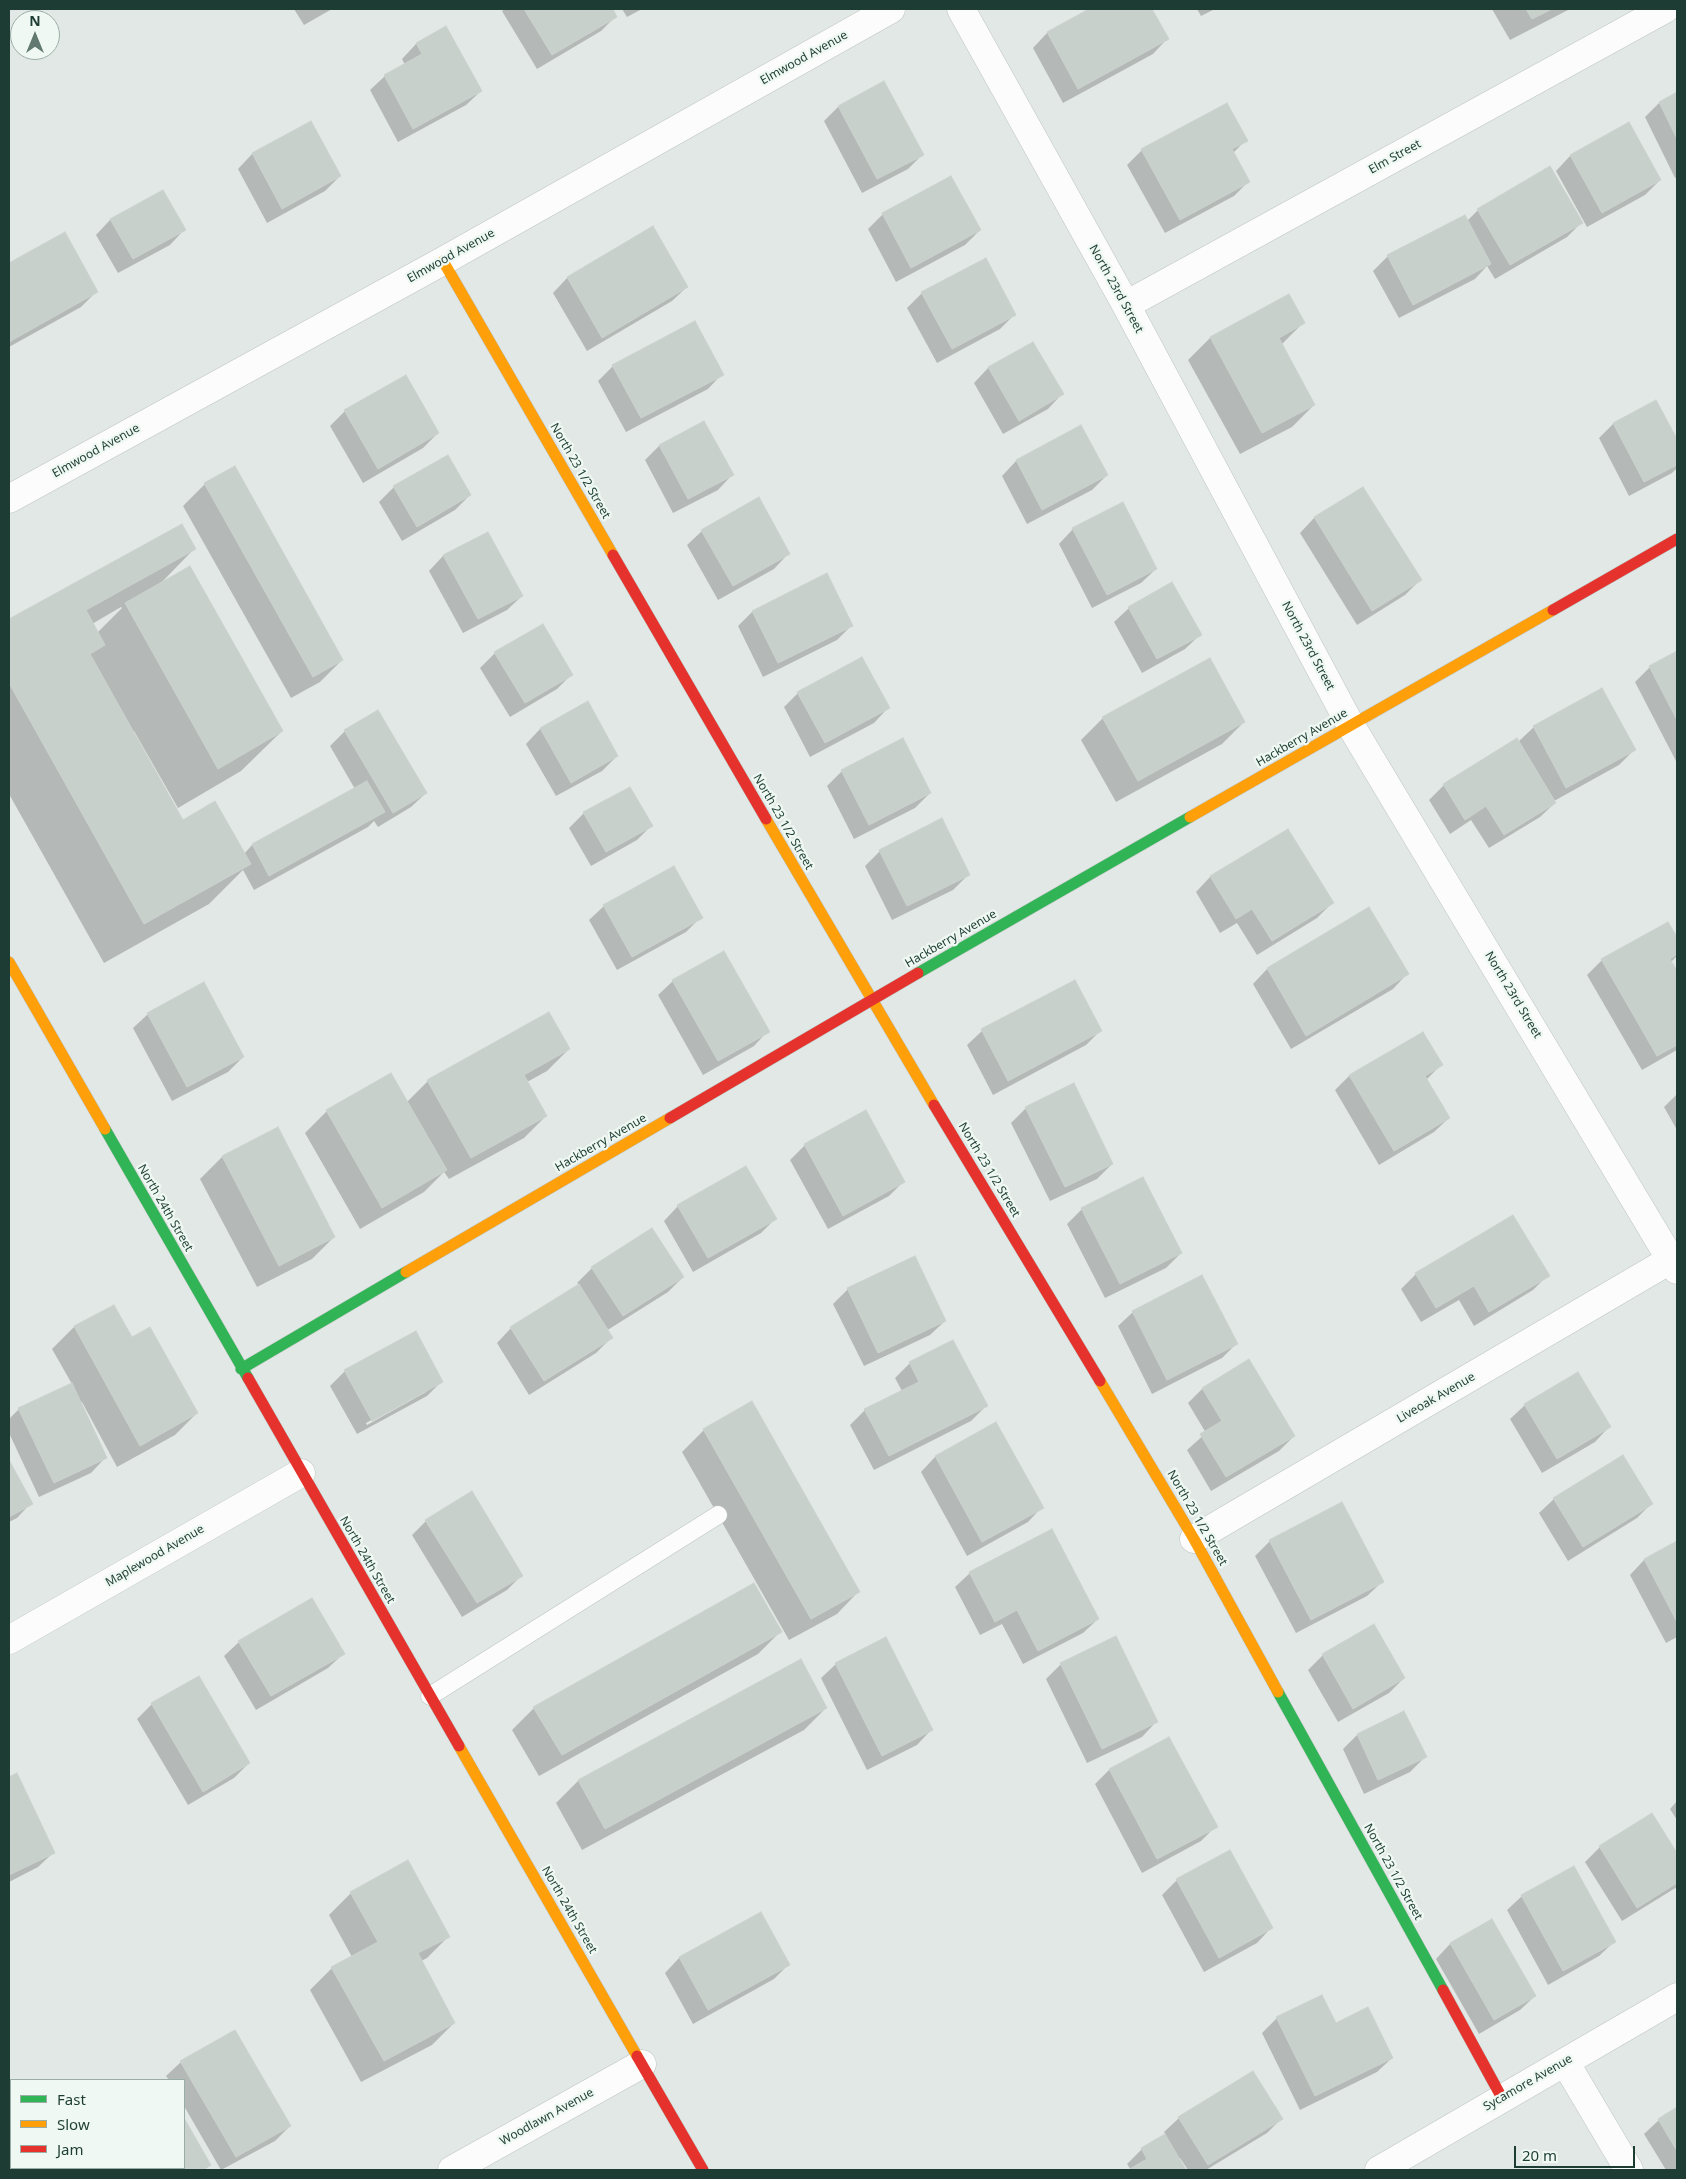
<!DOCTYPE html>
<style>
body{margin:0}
#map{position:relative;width:1686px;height:2179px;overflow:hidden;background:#e2e8e5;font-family:"Noto Sans",sans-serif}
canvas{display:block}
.frame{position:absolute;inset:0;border:10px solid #1d3d34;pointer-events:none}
.legend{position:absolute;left:10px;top:2079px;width:175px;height:90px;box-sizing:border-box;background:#eff8f3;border:1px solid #9bada7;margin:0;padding:6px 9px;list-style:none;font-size:15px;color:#1d3d34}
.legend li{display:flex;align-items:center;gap:10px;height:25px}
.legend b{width:25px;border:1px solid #9bada7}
.north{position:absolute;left:10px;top:10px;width:50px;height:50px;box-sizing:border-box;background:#eff8f3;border:1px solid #9bada7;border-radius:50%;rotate:0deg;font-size:14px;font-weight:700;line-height:20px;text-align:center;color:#1d3d34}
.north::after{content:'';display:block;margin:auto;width:18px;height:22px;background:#627972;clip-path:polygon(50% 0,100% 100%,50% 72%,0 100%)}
.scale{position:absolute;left:1514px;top:2146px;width:121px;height:22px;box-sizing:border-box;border:2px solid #1d3d34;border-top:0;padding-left:6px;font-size:15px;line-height:18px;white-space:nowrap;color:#1d3d34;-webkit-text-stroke:4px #eff8f3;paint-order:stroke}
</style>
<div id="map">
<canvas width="1686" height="2179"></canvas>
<div class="frame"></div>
<ul class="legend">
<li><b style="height:6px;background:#30b455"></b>Fast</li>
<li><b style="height:6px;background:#ff9f0a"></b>Slow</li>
<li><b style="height:6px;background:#e5322d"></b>Jam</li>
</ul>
<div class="north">N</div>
<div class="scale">20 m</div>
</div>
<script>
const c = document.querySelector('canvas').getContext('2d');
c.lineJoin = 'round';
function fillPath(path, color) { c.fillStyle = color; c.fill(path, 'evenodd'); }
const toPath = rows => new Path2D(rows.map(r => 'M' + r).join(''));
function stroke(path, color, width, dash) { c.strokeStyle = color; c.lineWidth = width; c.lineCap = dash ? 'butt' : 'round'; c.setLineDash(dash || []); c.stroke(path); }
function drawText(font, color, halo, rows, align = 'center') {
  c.font = font + ' "Noto Sans",sans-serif'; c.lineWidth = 4.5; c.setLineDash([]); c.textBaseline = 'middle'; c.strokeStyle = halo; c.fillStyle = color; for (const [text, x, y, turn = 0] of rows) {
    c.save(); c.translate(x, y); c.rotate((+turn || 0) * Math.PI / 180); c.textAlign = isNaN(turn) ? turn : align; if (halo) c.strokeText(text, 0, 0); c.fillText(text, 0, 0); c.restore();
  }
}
const shadow = toPath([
 [294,9,332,9,304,25],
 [505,9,611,9,616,16,601,31,537,69,502,11],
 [622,9,642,9,627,17],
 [1092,9,1151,9,1167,39,1153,54,1063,103,1033,48,1047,33],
 [1197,9,1215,9,1201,16],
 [1492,9,1570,9,1510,40],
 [446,28,481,91,466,105,398,142,370,90,385,76,405,65,402,59,416,44],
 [1677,94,1677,177,1675,178,1645,117,1659,103],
 [1226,105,1246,140,1233,153,1248,182,1234,196,1165,233,1127,165,1142,150],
 [838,107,922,155,908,169,862,193,824,121],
 [311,123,340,176,325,191,267,223,238,169,252,154],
 [1629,123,1660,180,1645,195,1587,227,1556,171,1570,156],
 [951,177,980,230,965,245,896,282,868,229,883,214],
 [163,192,184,230,170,245,118,273,96,235,110,220],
 [1478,210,1581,223,1567,237,1495,279,1487,266,1475,279,1399,318,1373,271,1388,256,1467,221],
 [652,228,687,287,672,301,587,351,553,293,567,278],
 [64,234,96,292,81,307,9,347,9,265],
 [985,260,1015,314,1000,329,937,363,907,308,922,293],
 [1288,296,1303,323,1281,345,1314,405,1292,427,1240,454,1188,360,1210,338],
 [1033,343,1062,394,1048,409,1003,434,974,383,988,368],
 [613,366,722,374,708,389,626,432,598,381],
 [405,376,438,433,423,448,363,483,330,426,345,411],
 [1656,402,1677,442,1677,468,1672,473,1629,496,1599,438,1613,424],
 [703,422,732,475,718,490,673,513,645,460,659,446],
 [1081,427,1107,475,1092,490,1027,524,1002,476,1016,461],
 [205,484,342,660,320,682,291,698,183,506],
 [394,487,470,495,455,510,402,541,379,502],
 [1363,488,1420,580,1405,595,1357,625,1300,533,1314,518],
 [182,525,194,549,160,584,282,731,241,771,178,808,134,731,132,732,182,821,244,854,252,845,355,789,330,746,345,731,426,793,411,807,378,827,374,821,368,827,254,890,243,870,209,904,104,963,9,794,9,621],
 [121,607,122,608,97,633,92,624],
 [1073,529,1156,569,1141,583,1092,608,1059,544],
 [702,531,788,554,774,569,718,600,687,545],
 [488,533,522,596,507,610,463,633,429,571,443,556],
 [826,575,852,625,837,640,763,677,738,626,752,612],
 [1129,608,1200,635,1185,649,1142,673,1114,622],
 [495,653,571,675,557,689,510,717,480,668],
 [1677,653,1677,763,1635,682,1650,667],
 [798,693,888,708,874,723,810,757,784,707],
 [587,703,617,756,602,771,556,796,526,744,540,729],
 [1103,718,1244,722,1222,744,1116,802,1081,740],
 [1534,727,1634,750,1619,765,1554,801,1555,803,1540,817,1489,848,1471,820,1450,834,1429,800,1444,785,1517,740,1518,742],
 [842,771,930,793,915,808,854,839,827,786],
 [584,813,651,826,637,840,591,866,569,828],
 [1287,831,1332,903,1317,918,1257,955,1237,923,1220,933,1196,892,1210,877],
 [880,851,968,875,953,890,892,920,865,866],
 [604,906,701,917,686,932,617,970,589,920],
 [1368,909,1407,974,1393,989,1291,1049,1253,984,1267,969],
 [1667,923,1677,940,1677,956,1671,962,1677,974,1677,1050,1642,1070,1587,975,1602,960],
 [673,981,768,1031,754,1046,703,1075,658,995],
 [148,1014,243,1057,228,1072,172,1101,133,1028],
 [982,1031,1100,1031,1086,1045,993,1095,967,1045],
 [1422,1033,1441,1065,1426,1080,1449,1118,1434,1132,1379,1165,1335,1090,1349,1076],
 [569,1049,547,1071,527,1082,546,1116,524,1138,449,1179,444,1172,424,1192,360,1229,305,1133,327,1111,407,1102,428,1081],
 [1677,1094,1677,1130,1664,1107],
 [1026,1108,1112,1164,1097,1179,1050,1201,1011,1123],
 [865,1112,903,1182,889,1196,828,1229,790,1160,805,1145],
 [222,1157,334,1237,312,1259,257,1287,200,1179],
 [678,1206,775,1219,761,1233,693,1272,664,1221],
 [1082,1209,1181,1253,1166,1268,1105,1298,1067,1224],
 [592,1268,683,1277,668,1292,606,1331,611,1338,596,1353,529,1395,497,1343,511,1328,580,1286,577,1283],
 [1416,1274,1548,1275,1533,1290,1474,1326,1459,1300,1421,1322,1401,1289],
 [848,1289,945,1321,930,1335,864,1366,833,1304],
 [113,1306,131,1339,197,1413,175,1435,117,1467,82,1402,80,1403,105,1458,91,1473,39,1497,9,1433,9,1419,19,1409,72,1384,52,1349,74,1327],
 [1133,1312,1236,1344,1222,1358,1152,1394,1118,1326],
 [910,1363,986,1406,971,1421,874,1470,850,1425,865,1410,902,1391,895,1378],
 [345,1371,442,1381,427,1396,357,1434,330,1386],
 [426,1390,426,1392,367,1425,366,1423],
 [1202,1389,1294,1436,1279,1451,1211,1491,1187,1450,1206,1433,1188,1403],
 [1525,1405,1609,1427,1595,1442,1542,1473,1510,1419],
 [996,1424,1042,1507,1028,1522,967,1556,921,1472,935,1457],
 [704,1430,858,1592,837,1614,789,1640,682,1452],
 [9,1462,31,1503,17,1518,9,1522],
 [1554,1499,1652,1503,1637,1518,1568,1561,1539,1513],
 [426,1521,521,1576,507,1590,462,1617,412,1535],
 [1270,1541,1382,1582,1367,1596,1296,1633,1255,1556],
 [1677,1543,1677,1637,1666,1643,1630,1575,1644,1560],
 [970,1573,1098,1619,1083,1633,1023,1664,1002,1624,980,1635,955,1587],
 [780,1632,758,1654,539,1776,512,1730,534,1708],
 [239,1642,343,1654,328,1668,256,1710,224,1656],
 [1323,1655,1404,1678,1389,1693,1338,1722,1308,1670],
 [800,1660,826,1708,804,1730,582,1850,556,1803,578,1781],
 [836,1664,931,1730,917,1745,867,1770,821,1678],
 [1061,1664,1156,1722,1142,1737,1087,1763,1046,1679],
 [152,1704,249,1763,234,1778,188,1805,137,1719],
 [1357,1735,1425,1757,1410,1772,1364,1794,1343,1749],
 [1109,1770,1216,1826,1201,1841,1142,1873,1095,1784],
 [16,1775,53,1853,38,1867,9,1882,9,1778],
 [1677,1801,1677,1820,1670,1809],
 [1652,1815,1677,1856,1677,1887,1622,1921,1585,1862,1600,1847],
 [1177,1880,1271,1928,1257,1943,1204,1972,1162,1895],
 [351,1893,449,1936,427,1958,421,1961,454,2023,432,2045,361,2082,310,1990,332,1968,352,1957,329,1915],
 [1522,1896,1614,1942,1599,1956,1548,1985,1507,1910],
 [760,1914,788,1965,774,1979,693,2024,665,1973,679,1958],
 [1491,1921,1535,1996,1520,2010,1479,2034,1436,1959,1450,1944],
 [1322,1996,1335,2025,1392,2058,1377,2072,1300,2110,1262,2033,1276,2019],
 [181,2062,290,2126,275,2141,221,2170,184,2106,184,2080,169,2080,166,2076],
 [1677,2109,1677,2170,1666,2170,1644,2134,1659,2120],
 [1179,2118,1282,2118,1267,2133,1206,2170,1188,2170,1180,2158,1178,2159,1185,2170,1131,2170,1127,2164,1142,2149,1166,2135,1164,2132],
 [184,2120,210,2165,204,2170,107,2170,105,2168,184,2168],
 [54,2168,101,2168,102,2170,49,2170]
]);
const building = toPath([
 [524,9,613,9,617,17,552,55,524,9],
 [1089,9,1152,9,1169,39,1078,89,1047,32,1089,9],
 [1526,9,1552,9,1532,19,1526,9],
 [446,26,482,91,413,129,384,75,422,54,416,43,446,26],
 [884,81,924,155,877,179,838,106,884,81],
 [1677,92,1677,139,1659,102,1677,92],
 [1227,103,1248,141,1232,149,1250,182,1180,220,1141,149,1227,103],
 [311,121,341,176,282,209,252,153,311,121],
 [1629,122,1661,180,1602,213,1570,155,1629,122],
 [1550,166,1583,223,1510,265,1477,209,1550,166],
 [951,176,981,230,911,268,882,213,951,176],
 [163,190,186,230,133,259,110,219,163,190],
 [1465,215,1491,264,1413,305,1387,255,1465,215],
 [653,226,688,287,602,338,567,277,653,226],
 [65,232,98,292,9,342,9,263,65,232],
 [986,258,1016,315,952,349,921,292,986,258],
 [1289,294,1305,323,1279,338,1315,405,1262,433,1210,337,1289,294],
 [695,321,724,375,641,418,612,365,695,321],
 [1033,342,1064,394,1019,421,988,367,1033,342],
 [406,375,439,433,378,469,344,410,406,375],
 [1656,400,1677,439,1677,465,1644,482,1613,423,1656,400],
 [704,421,734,475,688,499,659,445,704,421],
 [1081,425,1108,475,1042,510,1016,460,1081,425],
 [448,455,471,495,417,527,393,486,448,455],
 [235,466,343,660,313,677,204,483,235,466],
 [1363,487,1422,580,1372,611,1314,517,1363,487],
 [759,497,790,554,733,586,701,530,759,497],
 [1123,502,1157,569,1107,595,1072,528,1123,502],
 [182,524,196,549,86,610,105,645,90,654,183,820,215,801,251,864,144,924,9,683,9,619,182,524],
 [488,532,523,596,478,619,443,555,488,532],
 [190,566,283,731,218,769,125,603,190,566],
 [827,573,853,626,778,663,752,611,827,573],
 [1172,582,1202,635,1157,659,1128,607,1172,582],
 [543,624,573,675,525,703,494,652,543,624],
 [1677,651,1677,720,1649,666,1677,651],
 [862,657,890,708,825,743,797,692,862,657],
 [1210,658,1245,722,1138,781,1102,717,1210,658],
 [1602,688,1636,750,1566,788,1533,726,1602,688],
 [588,701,618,756,571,783,540,728,588,701],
 [378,710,427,793,393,813,344,730,378,710],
 [903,738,931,793,869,825,841,770,903,738],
 [1517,738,1556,803,1504,835,1486,806,1465,820,1443,784,1517,738],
 [367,781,385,812,269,876,252,844,367,781],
 [630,787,653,826,606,852,583,812,630,787],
 [942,818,970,875,907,906,879,850,942,818],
 [1288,829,1334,903,1272,941,1252,909,1236,919,1210,876,1288,829],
 [674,866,703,918,632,957,603,905,674,866],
 [1369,907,1409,974,1306,1036,1267,968,1369,907],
 [1668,922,1677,937,1677,954,1670,959,1677,971,1677,1045,1657,1056,1601,959,1668,922],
 [724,951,770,1032,718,1061,672,980,724,951],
 [1075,980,1102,1031,1008,1081,981,1029,1075,980],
 [204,982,244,1057,187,1087,147,1013,204,982],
 [549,1012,570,1049,524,1075,547,1116,471,1158,427,1080,549,1012],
 [1423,1032,1443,1065,1425,1076,1450,1118,1394,1151,1349,1075,1423,1032],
 [391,1073,447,1170,382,1208,326,1110,391,1073],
 [1074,1083,1113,1164,1065,1187,1025,1107,1074,1083],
 [866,1110,905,1182,843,1216,804,1144,866,1110],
 [278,1127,335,1237,279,1266,222,1156,278,1127],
 [746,1166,777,1219,708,1258,677,1205,746,1166],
 [1143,1177,1182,1253,1120,1284,1081,1208,1143,1177],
 [1513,1215,1550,1276,1489,1312,1474,1286,1436,1308,1415,1273,1513,1215],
 [652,1228,684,1277,623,1316,591,1267,652,1228],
 [915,1256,946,1321,878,1353,847,1288,915,1256],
 [1202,1275,1238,1344,1167,1380,1132,1311,1202,1275],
 [579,1284,613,1338,544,1381,510,1327,579,1284],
 [114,1305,132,1337,150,1327,198,1413,140,1446,74,1326,114,1305],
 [416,1331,443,1382,372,1421,344,1370,416,1331],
 [953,1340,988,1406,889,1456,864,1409,919,1382,909,1362,953,1340],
 [1249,1359,1295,1436,1226,1477,1200,1434,1222,1421,1202,1388,1249,1359],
 [1578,1372,1611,1427,1557,1459,1524,1404,1578,1372],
 [72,1383,107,1458,54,1483,18,1408,72,1383],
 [752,1401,860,1592,811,1619,703,1429,752,1401],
 [996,1422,1044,1508,982,1542,935,1456,996,1422],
 [1623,1455,1653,1504,1583,1547,1553,1498,1623,1455],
 [9,1460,33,1504,9,1517,9,1460],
 [472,1491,523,1576,477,1603,425,1520,472,1491],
 [1342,1502,1384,1582,1311,1620,1269,1540,1342,1502],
 [1052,1529,1099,1619,1038,1651,1017,1610,995,1622,969,1572,1052,1529],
 [1677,1541,1677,1622,1644,1559,1677,1541],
 [754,1583,782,1632,562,1755,533,1707,754,1583],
 [312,1598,345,1654,271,1696,238,1641,312,1598],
 [1374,1624,1405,1678,1353,1709,1322,1654,1374,1624],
 [1116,1636,1158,1722,1102,1749,1060,1663,1116,1636],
 [886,1637,933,1730,882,1756,835,1663,886,1637],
 [801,1659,827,1708,605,1829,578,1780,801,1659],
 [199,1676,250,1763,203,1792,151,1703,199,1676],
 [1404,1711,1427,1757,1378,1780,1357,1734,1404,1711],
 [1169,1737,1218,1827,1157,1859,1109,1769,1169,1737],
 [17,1773,55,1853,9,1875,9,1777,17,1773],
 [1652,1813,1677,1853,1677,1883,1637,1908,1599,1846,1652,1813],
 [1230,1850,1273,1928,1219,1958,1176,1879,1230,1850],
 [408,1860,450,1937,418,1953,455,2023,384,2061,331,1967,378,1942,350,1892,408,1860],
 [1574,1866,1616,1942,1563,1971,1521,1895,1574,1866],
 [761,1912,790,1965,708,2010,679,1957,761,1912],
 [1492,1919,1536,1996,1494,2020,1450,1943,1492,1919],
 [1322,1995,1336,2023,1368,2007,1393,2058,1315,2096,1276,2017,1322,1995],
 [235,2030,291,2126,236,2157,180,2061,235,2030],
 [1253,2071,1283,2119,1208,2165,1178,2117,1253,2071],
 [1677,2107,1677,2151,1658,2119,1677,2107],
 [184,2118,211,2165,203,2170,130,2170,128,2168,184,2168,184,2118],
 [1165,2134,1186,2170,1128,2170,1147,2159,1141,2148,1165,2134],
 [51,2168,102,2168,104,2170,46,2170,51,2168]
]);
const lane = toPath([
 [430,1696,718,1515]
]);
const street = toPath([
 [961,9,1126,305,1351,726,1677,1270],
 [1126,305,1665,9],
 [9,499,443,261,891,9],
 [1194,1539,1677,1256],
 [9,1640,301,1473],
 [1565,2062,1629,2170],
 [452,2170,642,2064],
 [1379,2170,1677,1997]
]);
const fast = toPath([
 [918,973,1190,817],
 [105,1129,248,1378],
 [241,1369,406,1272],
 [1278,1692,1443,1990]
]);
const slow = toPath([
 [443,261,613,555],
 [1190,817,1553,610],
 [766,819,934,1105],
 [9,962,105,1129],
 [406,1272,670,1118],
 [1100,1381,1194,1539,1278,1692],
 [459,1746,637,2056]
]);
const jam = toPath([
 [613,555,766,819],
 [1553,610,1677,539],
 [934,1105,1100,1381],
 [670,1118,918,973],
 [248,1378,459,1746],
 [1443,1990,1502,2098],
 [637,2056,703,2170]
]);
const streetNames = [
 ["Elmwood Avenue",804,58,-29],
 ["Elm Street",1395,157,-29],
 ["Elmwood Avenue",451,256,-29],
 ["North 23rd Street",1116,289,61],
 ["Elmwood Avenue",96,451,-29],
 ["North 23 1/2 Street",580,471,60],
 ["North 23rd Street",1308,646,62],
 ["Hackberry Avenue",1302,738,-30],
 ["North 23 1/2 Street",783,822,60],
 ["Hackberry Avenue",951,939,-30],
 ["North 23rd Street",1513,995,59],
 ["Hackberry Avenue",601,1143,-30],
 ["North 23 1/2 Street",989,1170,59],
 ["North 24th Street",165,1208,60],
 ["Liveoak Avenue",1436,1398,-30],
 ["North 23 1/2 Street",1197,1518,60],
 ["Maplewood Avenue",155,1556,-30],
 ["North 24th Street",367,1560,60],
 ["North 23 1/2 Street",1393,1872,61],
 ["North 24th Street",569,1910,60],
 ["Sycamore Avenue",1528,2083,-30],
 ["Woodlawn Avenue",547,2117,-29]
];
fillPath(shadow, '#0003');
fillPath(building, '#c8d0cc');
stroke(building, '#cad1ce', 1);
stroke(lane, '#bec5c2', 19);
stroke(street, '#bec5c2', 29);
stroke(fast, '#bdc6c2', 12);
stroke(slow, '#bdc6c2', 12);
stroke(jam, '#bdc6c2', 12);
stroke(lane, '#fbfcfb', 18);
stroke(street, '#fbfcfb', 28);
stroke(fast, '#30b455', 11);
stroke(slow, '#ff9f0a', 11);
stroke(jam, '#e5322d', 11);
drawText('12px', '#1d3d34', '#eff8f3', streetNames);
</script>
